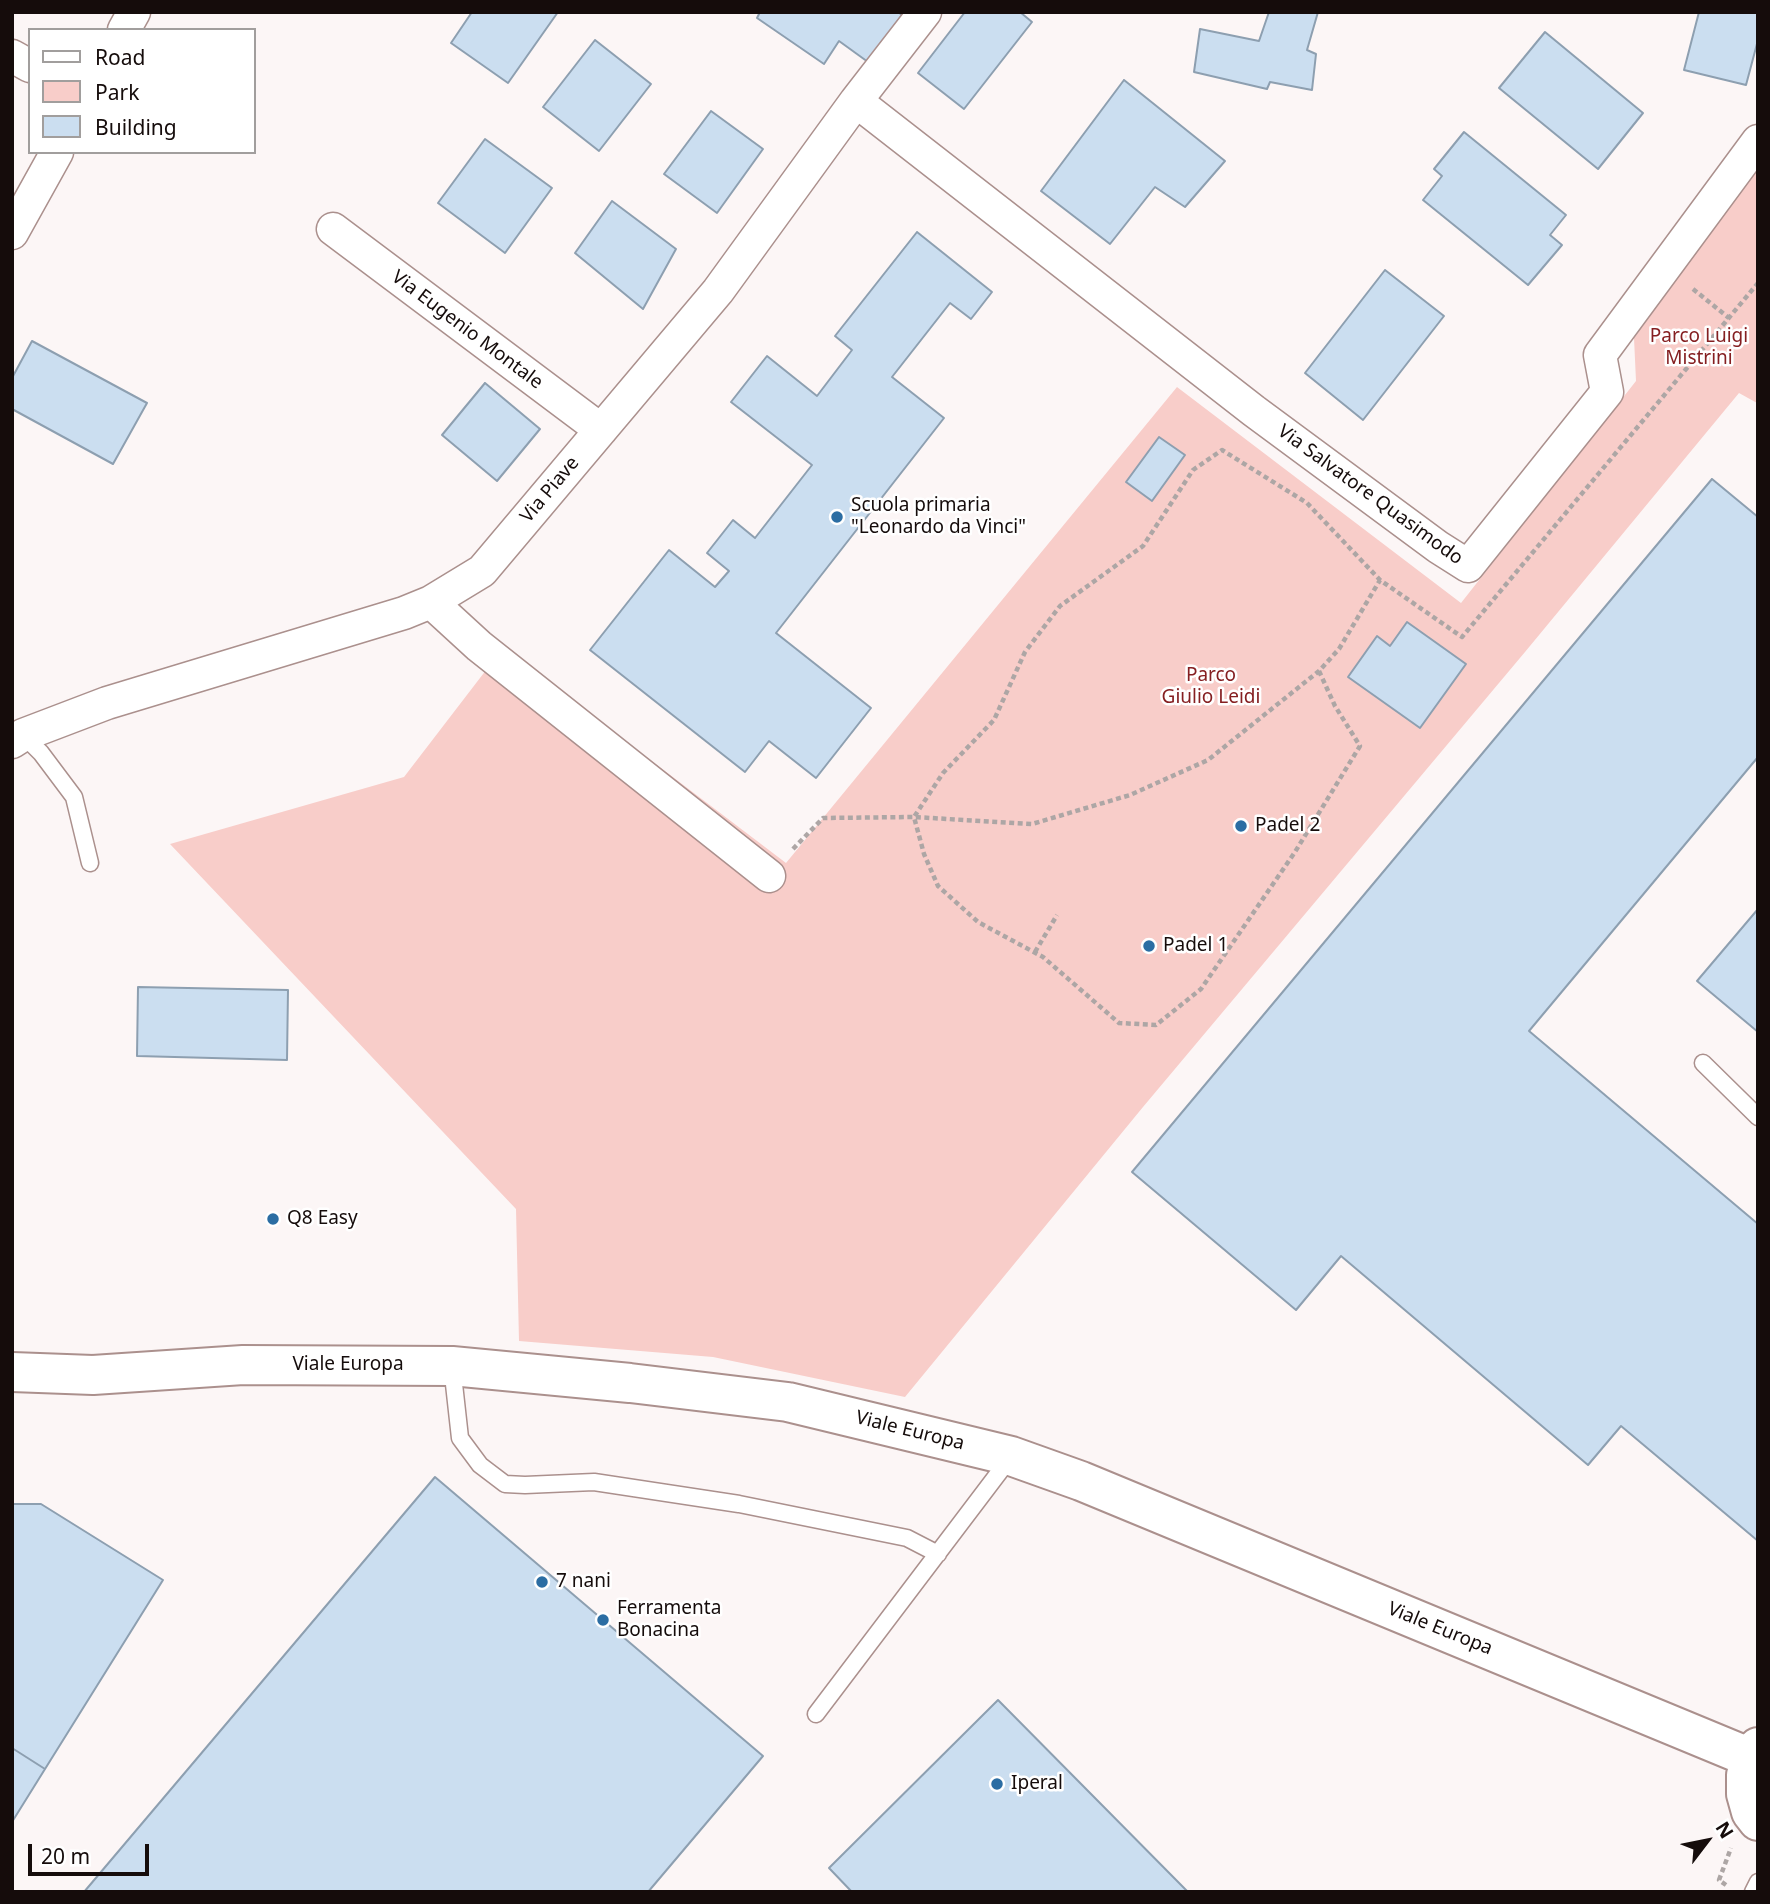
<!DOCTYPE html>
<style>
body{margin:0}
#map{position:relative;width:1770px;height:1904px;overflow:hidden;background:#fcf6f6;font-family:"Noto Sans",sans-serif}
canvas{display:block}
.frame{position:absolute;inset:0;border:14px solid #150c0b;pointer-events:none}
.legend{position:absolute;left:28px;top:28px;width:228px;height:126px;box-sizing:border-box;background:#fff;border:2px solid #a19e9d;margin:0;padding:9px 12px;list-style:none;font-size:21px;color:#150c0b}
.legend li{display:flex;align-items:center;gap:14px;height:35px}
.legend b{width:35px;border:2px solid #a19e9d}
.north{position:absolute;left:1672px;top:1806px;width:70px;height:70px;-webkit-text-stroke:5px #fff;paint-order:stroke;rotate:58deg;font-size:19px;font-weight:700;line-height:28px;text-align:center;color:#150c0b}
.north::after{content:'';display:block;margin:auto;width:24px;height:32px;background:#150c0b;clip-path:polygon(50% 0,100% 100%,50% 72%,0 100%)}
.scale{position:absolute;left:28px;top:1844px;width:121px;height:32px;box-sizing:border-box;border:4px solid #150c0b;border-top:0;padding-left:9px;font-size:21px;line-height:24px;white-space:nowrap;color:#150c0b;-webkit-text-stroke:5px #fff;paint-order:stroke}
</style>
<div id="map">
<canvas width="1770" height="1904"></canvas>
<div class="frame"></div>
<ul class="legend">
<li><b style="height:9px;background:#fff"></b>Road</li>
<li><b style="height:19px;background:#f8cdc9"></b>Park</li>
<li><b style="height:19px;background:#cbdef0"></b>Building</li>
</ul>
<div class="north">N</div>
<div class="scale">20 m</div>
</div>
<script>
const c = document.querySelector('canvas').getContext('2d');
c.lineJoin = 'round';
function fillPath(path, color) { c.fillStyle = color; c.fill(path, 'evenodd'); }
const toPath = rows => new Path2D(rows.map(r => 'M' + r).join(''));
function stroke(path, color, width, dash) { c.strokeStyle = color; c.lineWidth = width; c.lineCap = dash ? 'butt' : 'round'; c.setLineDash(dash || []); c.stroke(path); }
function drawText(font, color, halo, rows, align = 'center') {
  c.font = font + ' "Noto Sans",sans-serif'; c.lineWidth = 5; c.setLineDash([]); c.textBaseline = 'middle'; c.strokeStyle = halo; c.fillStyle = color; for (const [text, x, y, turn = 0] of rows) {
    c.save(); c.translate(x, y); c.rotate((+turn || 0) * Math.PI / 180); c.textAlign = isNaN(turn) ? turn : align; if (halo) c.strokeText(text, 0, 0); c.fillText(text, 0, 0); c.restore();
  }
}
const green = toPath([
 [1758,168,1758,401,1757,403,1739,393,1525,652,1143,1107,905,1397,713,1357,519,1341,516,1209,170,844,404,777,503,648,786,863,1177,387,1461,603,1636,381,1634,338]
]);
const building = toPath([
 [472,12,558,12,508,83,451,43,472,12],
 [760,12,898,12,902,15,868,62,839,41,824,64,757,18,760,12],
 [965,12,1020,12,1032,22,964,109,918,73,965,12],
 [1269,12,1318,12,1307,50,1316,54,1312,90,1270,82,1267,89,1194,72,1200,29,1259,41,1269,12],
 [1699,12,1758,12,1758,40,1746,85,1684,70,1699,12],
 [1545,32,1643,113,1598,169,1499,88,1545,32],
 [595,40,651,84,599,151,543,107,595,40],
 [1124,80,1225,161,1185,207,1155,187,1110,244,1041,191,1124,80],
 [711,111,763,149,717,213,664,174,711,111],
 [1464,132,1566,215,1550,235,1562,245,1528,285,1423,200,1442,176,1434,169,1464,132],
 [485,139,552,188,505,253,438,203,485,139],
 [612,201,676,249,643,309,575,253,612,201],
 [917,232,992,292,971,319,950,303,892,377,944,418,776,633,871,708,816,778,769,741,745,772,590,650,669,550,715,587,729,571,707,553,733,520,755,538,812,465,731,402,767,356,817,396,852,350,835,336,917,232],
 [1385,270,1444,316,1363,420,1305,373,1385,270],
 [32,341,147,403,113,464,12,409,12,378,32,341],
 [485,383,540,429,497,481,442,435,485,383],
 [1159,437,1185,455,1152,501,1126,482,1159,437],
 [1712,479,1758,517,1758,757,1529,1031,1758,1224,1758,1541,1621,1426,1588,1465,1341,1256,1296,1310,1132,1172,1712,479],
 [1407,622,1466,664,1420,728,1348,677,1377,636,1390,646,1407,622],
 [1758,909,1758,1032,1697,981,1758,909],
 [138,987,288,990,287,1060,137,1056,138,987],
 [435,1477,763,1756,648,1892,84,1892,435,1477],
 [12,1504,41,1504,163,1580,45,1769,12,1748,12,1504],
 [998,1700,1188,1892,852,1892,829,1868,998,1700],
 [12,1748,45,1769,12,1822,12,1748]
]);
const path = toPath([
 [1693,289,1729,318],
 [1319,671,1335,706,1360,746,1295,852,1201,989,1156,1025,1119,1023,1043,957,978,922,938,886,924,854,914,817,943,773,994,720,1025,652,1060,606,1143,546,1193,470,1222,450,1307,503,1380,580,1462,637,1758,283],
 [793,849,823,818,914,817,1032,824,1130,795,1208,760,1319,671,1339,649,1380,580],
 [1035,952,1057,915],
 [1726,1885,1719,1880,1731,1848]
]);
const lane = toPath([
 [23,735,41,753,74,797,90,863],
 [1703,1063,1758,1117],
 [452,1366,460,1438,480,1465,505,1484,525,1485,594,1482,739,1504,907,1538,938,1554],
 [816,1714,1010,1458],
 [1753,1892,1758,1882]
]);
const street = toPath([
 [124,30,134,12],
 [12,56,30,66],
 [856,101,1254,411,1438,547,1468,566,1607,392,1600,355,1758,141],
 [333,229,601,430],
 [12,233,57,152],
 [431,602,479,646,769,876],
 [12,742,23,735,107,703,404,613,431,602,482,571,718,291,856,101,925,12]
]);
const secondary = toPath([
 [12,1372,93,1375,243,1365,452,1366,630,1383,788,1402,1011,1456,1081,1481,1751,1758],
 [1758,1747,1751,1758,1746,1775,1746,1794,1751,1812,1758,1821]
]);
const markers = [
 [837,517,7,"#2b6da3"],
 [1241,826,7,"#2b6da3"],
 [1149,946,7,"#2b6da3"],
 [273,1219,7,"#2b6da3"],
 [542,1582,7,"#2b6da3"],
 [603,1620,7,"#2b6da3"],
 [997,1784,7,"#2b6da3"]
];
const streetNames = [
 ["Via Eugenio Montale",467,330,37],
 ["Via Piave",550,490,-50],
 ["Via Salvatore Quasimodo",1370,495,36],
 ["Viale Europa",348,1365],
 ["Viale Europa",910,1431,14],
 ["Viale Europa",1440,1629,22]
];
const parkNames = [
 ["Parco Luigi",1699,337],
 ["Mistrini",1699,359],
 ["Parco",1211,676],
 ["Giulio Leidi",1211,698]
];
const poiNames = [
 ["Scuola primaria",851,506],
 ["\"Leonardo da Vinci\"",851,528],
 ["Padel 2",1255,826],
 ["Padel 1",1163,946],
 ["Q8 Easy",287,1219],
 ["7 nani",556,1582],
 ["Ferramenta",617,1609],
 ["Bonacina",617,1631],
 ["Iperal",1011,1784]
];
fillPath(green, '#f8cdc9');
fillPath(building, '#cbdef0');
stroke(building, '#8d9fb0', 2);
stroke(lane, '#ab908d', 19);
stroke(street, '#ab908d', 35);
stroke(secondary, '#ab908d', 42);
stroke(path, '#ada6a5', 4.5, [5, 3.5]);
stroke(lane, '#fff', 16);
stroke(street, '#fff', 32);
stroke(secondary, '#fff', 38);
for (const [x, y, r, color] of markers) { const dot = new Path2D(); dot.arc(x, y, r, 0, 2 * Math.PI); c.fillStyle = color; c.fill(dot); stroke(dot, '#fff', 2.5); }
drawText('19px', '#150c0b', '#fff', streetNames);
drawText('19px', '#851f21', '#fff', parkNames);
drawText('19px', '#150c0b', '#fff', poiNames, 'left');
</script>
